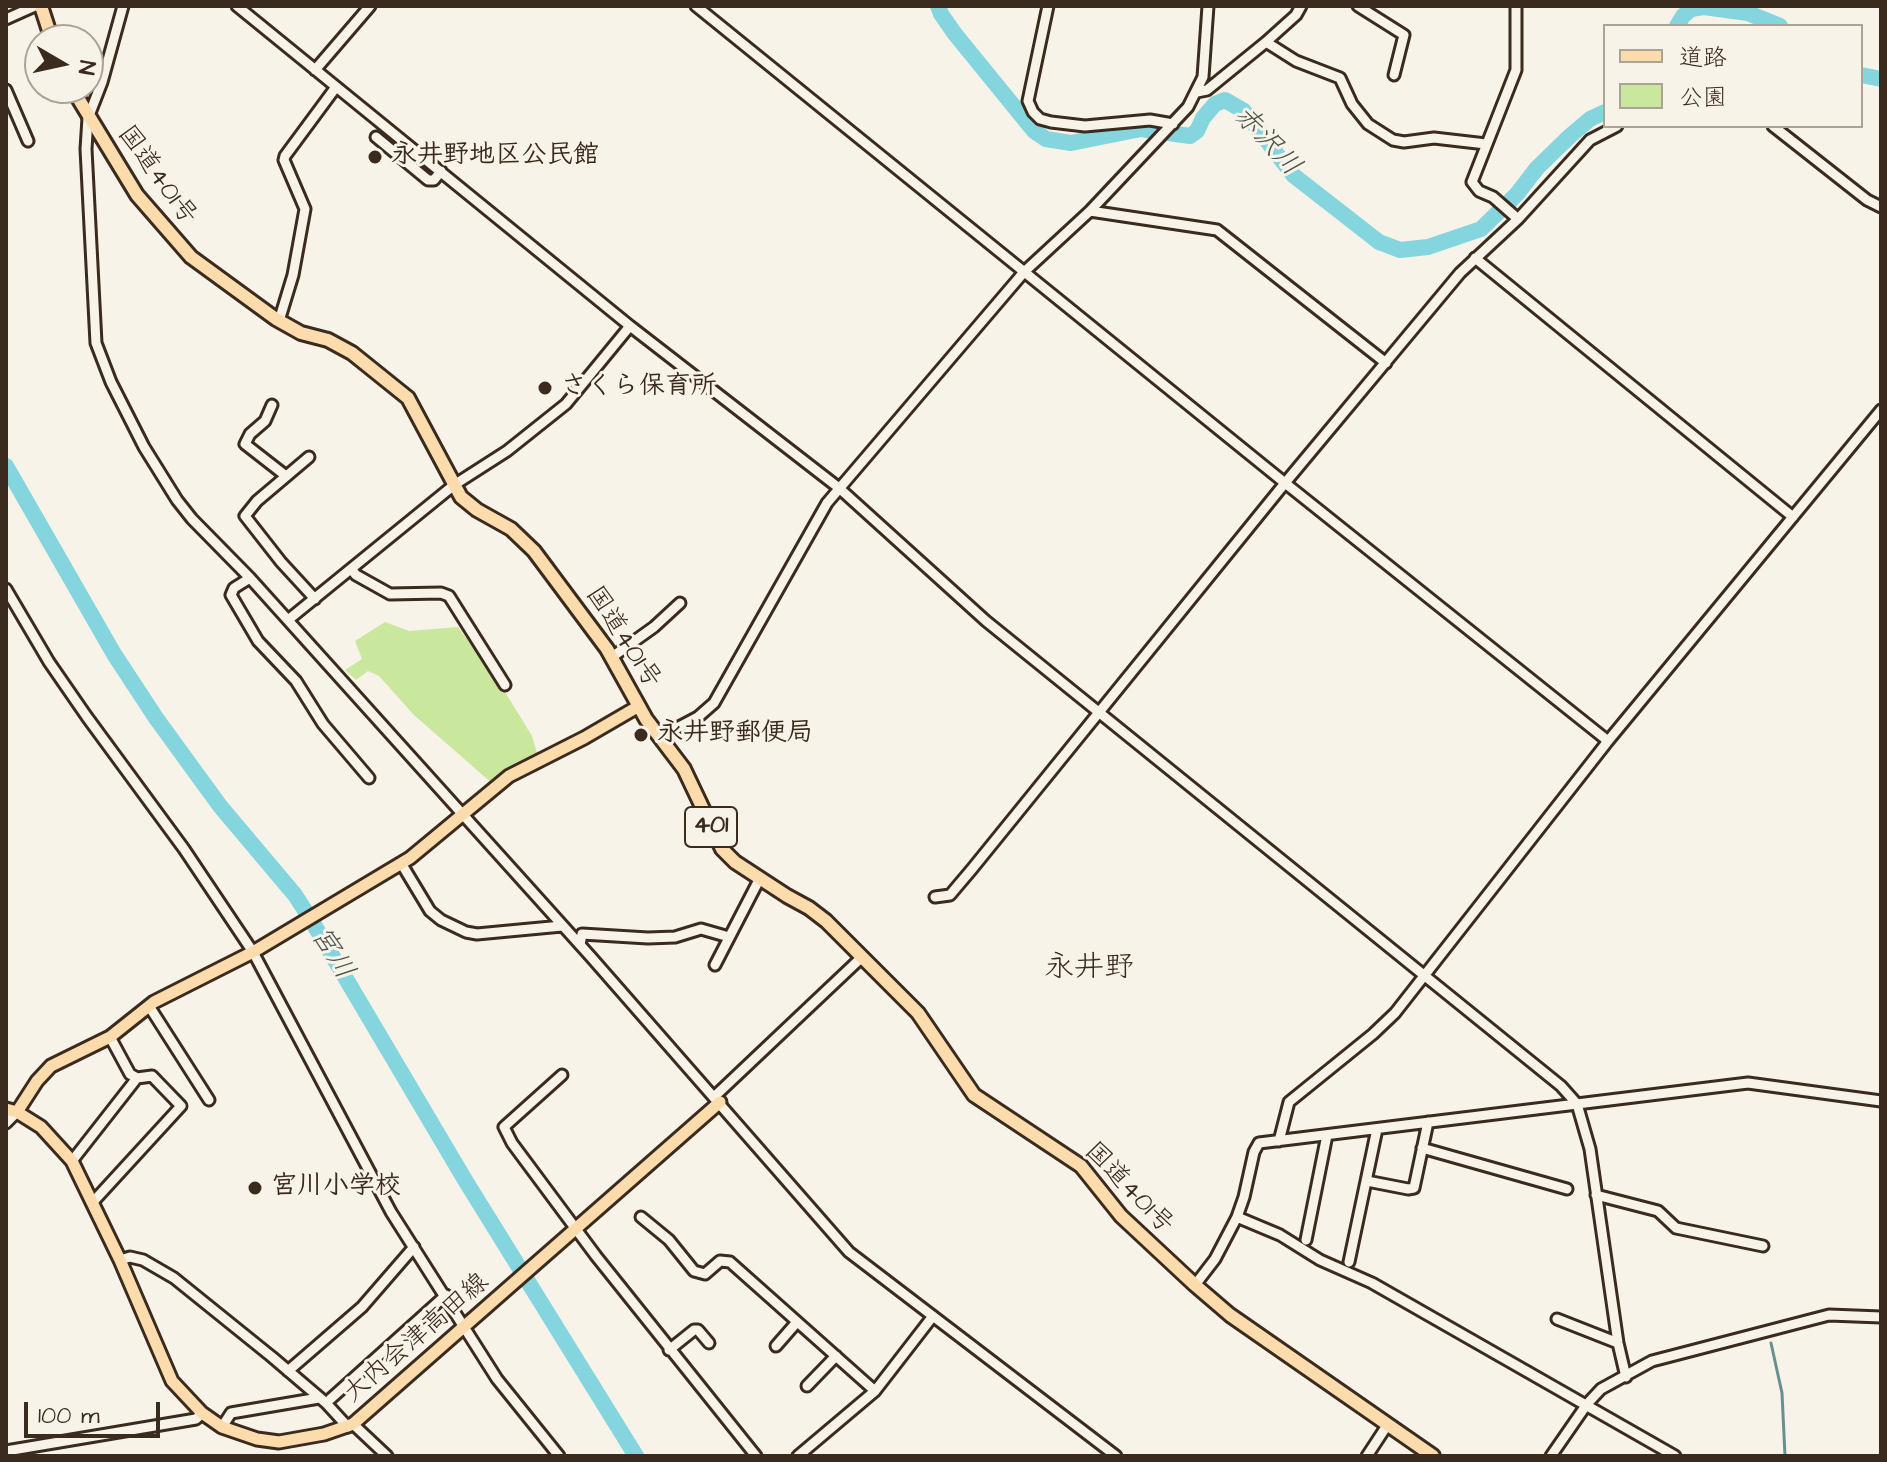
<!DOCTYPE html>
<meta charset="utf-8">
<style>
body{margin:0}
#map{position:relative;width:1887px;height:1462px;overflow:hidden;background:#f7f3e8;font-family:"Architects Daughter","Klee One",sans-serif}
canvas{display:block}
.frame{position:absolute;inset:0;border:8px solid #3b2a1e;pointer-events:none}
.legend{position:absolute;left:1603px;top:24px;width:260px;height:104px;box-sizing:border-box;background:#f7f3e8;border:2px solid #aca397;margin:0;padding:10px 14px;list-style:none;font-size:24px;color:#3b2a1e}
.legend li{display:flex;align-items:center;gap:16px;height:40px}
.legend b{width:40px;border:2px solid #aca397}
.north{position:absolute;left:24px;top:24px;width:80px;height:80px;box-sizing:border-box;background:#f7f3e8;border:2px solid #aca397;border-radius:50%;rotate:99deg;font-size:22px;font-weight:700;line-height:32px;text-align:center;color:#3b2a1e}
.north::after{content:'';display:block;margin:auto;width:28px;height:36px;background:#3b2a1e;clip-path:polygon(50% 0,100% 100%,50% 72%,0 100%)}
.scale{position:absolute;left:24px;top:1402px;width:136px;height:36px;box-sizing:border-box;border:4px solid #3b2a1e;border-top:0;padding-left:10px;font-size:24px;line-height:28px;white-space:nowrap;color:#3b2a1e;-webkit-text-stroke:6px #f7f3e8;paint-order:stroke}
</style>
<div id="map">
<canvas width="1887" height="1462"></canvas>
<div class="frame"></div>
<ul class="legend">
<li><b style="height:10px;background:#fcdcac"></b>道路</li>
<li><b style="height:22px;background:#cae79e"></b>公園</li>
</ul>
<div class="north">N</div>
<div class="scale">100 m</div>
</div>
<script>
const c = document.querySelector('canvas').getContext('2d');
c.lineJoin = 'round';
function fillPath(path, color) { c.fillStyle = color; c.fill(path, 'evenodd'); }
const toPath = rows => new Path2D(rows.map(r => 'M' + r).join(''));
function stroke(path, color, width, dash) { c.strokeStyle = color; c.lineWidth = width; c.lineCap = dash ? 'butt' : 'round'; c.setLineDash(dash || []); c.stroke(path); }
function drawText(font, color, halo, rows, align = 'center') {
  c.font = font + ' "Architects Daughter","Klee One",sans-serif'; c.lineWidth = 6; c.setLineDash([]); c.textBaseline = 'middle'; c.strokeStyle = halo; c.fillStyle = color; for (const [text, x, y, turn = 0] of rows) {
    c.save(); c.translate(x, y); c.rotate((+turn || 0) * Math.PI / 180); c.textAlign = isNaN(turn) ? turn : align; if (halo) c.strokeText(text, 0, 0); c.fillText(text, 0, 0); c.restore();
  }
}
const green = toPath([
 [385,622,409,631,458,627,502,687,532,736,537,753,494,785,414,715,379,676,368,671,356,680,345,670,362,659,355,641]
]);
const stream = toPath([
 [1691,6,1691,9],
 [1771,1343,1782,1393,1785,1456]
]);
const river = toPath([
 [938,6,941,14,955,34,1034,131,1046,139,1071,143,1141,129,1190,136,1197,131,1203,118,1215,104,1225,100,1244,111,1293,175,1379,242,1400,250,1428,247,1481,229,1517,194,1537,168,1570,136,1590,119,1605,112],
 [1677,26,1683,16,1691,9,1704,7,1748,13,1780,26],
 [1861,75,1881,79],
 [6,466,114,654,156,718,220,806,295,895,313,923,465,1180,636,1456]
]);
const minor = toPath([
 [123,6,102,82,88,118,86,149,96,343,111,382,144,447,177,500,192,519,250,578,591,957,849,1252,1116,1456],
 [237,6,630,326,839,488,986,621,1561,1086,1577,1104,1590,1149,1618,1343,1626,1377],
 [696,6,1285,483,1608,741],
 [1048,6,1028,101,1033,112,1040,119,1051,122,1085,126,1150,120,1173,124],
 [1358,6,1404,35,1394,75],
 [1516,6,1516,70,1472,182,1479,191,1493,197,1518,219],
 [6,19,35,6],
 [1266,42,1296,61,1340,78,1352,104,1368,124,1393,140,1404,142,1434,138,1486,144],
 [315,70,370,6],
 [6,90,28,141],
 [1197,92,1207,90,1266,42,1296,15,1301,6],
 [1773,126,1867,200,1881,207],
 [376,137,428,180,434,180,441,171],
 [1090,211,1217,230,1386,363],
 [1475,258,1793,517],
 [279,321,293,275,305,209,284,160,285,156,336,87],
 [272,405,265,421,250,434,245,444,286,476],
 [309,457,257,501,245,516,281,562,315,599],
 [351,569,356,575,390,594,441,593,449,596,505,685],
 [250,578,234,588,231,595,258,641,296,681,323,724,369,778],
 [6,589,49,662,87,717,184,849,253,952,391,1212,497,1379,559,1456],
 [288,620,454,485,507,451,566,404,630,326],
 [612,657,654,627,680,603],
 [660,737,698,717,714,703,827,503,1024,272,1090,211,1188,107,1203,77,1208,6],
 [401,863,430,911,441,920,466,932,477,934,562,926],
 [935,897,950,895,972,869,1285,483,1460,273,1518,219,1590,140,1617,126],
 [580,945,582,934,648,938,675,937,701,929,729,937],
 [715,965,760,878],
 [149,1006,209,1100],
 [562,1075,504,1127,512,1143,596,1256,756,1456],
 [715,1096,862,957],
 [6,1123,17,1112],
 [1279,1141,1289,1102,1373,1034,1395,1013,1608,741,1881,410],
 [1422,1148,1567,1189],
 [72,1161,137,1078],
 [1367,1181,1408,1189,1414,1188,1428,1122],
 [1596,1195,1658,1211,1676,1228,1763,1246],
 [92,1203,181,1106,152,1076,137,1078,130,1074,110,1037],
 [641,1217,669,1240,694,1271,705,1274,720,1261,730,1262,875,1391],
 [1237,1217,1280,1235,1320,1260,1372,1283,1675,1456],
 [1306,1240,1327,1135],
 [120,1260,130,1257,143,1260,174,1278,272,1357,326,1403,348,1427],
 [1349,1262,1377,1129],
 [1195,1285,1215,1259,1237,1217,1244,1197,1254,1152,1259,1143,1748,1083,1881,1101],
 [1557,1319,1618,1343],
 [776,1346,797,1322],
 [669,1350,694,1330,698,1330,709,1343],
 [288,1371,362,1307,414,1247],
 [807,1386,836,1356],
 [326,1403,446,1295],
 [353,1424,387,1456],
 [222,1427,231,1413,319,1398],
 [6,1451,196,1419,202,1413],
 [798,1456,875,1391,933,1316],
 [1367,1456,1388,1424],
 [1551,1456,1587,1404,1601,1389,1652,1361,1829,1315,1881,1317]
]);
const major = toPath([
 [6,1109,17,1112,41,1127,72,1161,120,1260,172,1381,202,1413,222,1427,257,1439,279,1442,324,1434,353,1424,720,1102],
 [17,1112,37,1081,51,1066,110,1037,154,1002,253,952,410,858,509,776,584,738,639,706]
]);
const highway = toPath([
 [41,6,52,40],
 [72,88,137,195,191,257,276,319,301,333,328,340,352,353,408,398,461,497,477,510,511,529,534,551,607,649,646,719,684,769,722,849,735,862,787,896,809,908,826,921,918,1013,974,1095,1081,1166,1121,1216,1195,1285,1230,1315,1433,1456]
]);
const markers = [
 [375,157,8,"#3b2a1e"],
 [545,388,8,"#3b2a1e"],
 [641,735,8,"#3b2a1e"],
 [255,1188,8,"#3b2a1e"]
];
const shields = [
 [711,827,52]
];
const shieldNames = [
 ["401",711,827]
];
const poiNames = [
 ["永井野地区公民館",391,157],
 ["さくら保育所",561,388],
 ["永井野郵便局",657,735],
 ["宮川小学校",271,1188]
];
const streetNames = [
 ["国道401号",156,176,54],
 ["国道401号",622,638,57],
 ["国道401号",1128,1189,46],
 ["大内会津高田線",417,1339,-41]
];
const waterNames = [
 ["赤沢川",1266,142,47],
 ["宮川",331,954,58]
];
const quarterNames = [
 ["永井野",1089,970]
];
fillPath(green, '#cae79e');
stroke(stream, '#679191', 3);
stroke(river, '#85d5de', 16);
stroke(minor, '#3b2a1e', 15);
stroke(major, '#3b2a1e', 17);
stroke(highway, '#3b2a1e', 18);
stroke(minor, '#f7f3e8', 9);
stroke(major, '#fcdcac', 11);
stroke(highway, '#fcdcac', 12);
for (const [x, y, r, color] of markers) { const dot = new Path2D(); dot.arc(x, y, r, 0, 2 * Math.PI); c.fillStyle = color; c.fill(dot); stroke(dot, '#f7f3e8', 3); }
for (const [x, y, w] of shields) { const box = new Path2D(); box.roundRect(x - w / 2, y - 20, w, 40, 6); c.fillStyle = '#f7f3e8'; c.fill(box); stroke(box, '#3b2a1e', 2); }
drawText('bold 24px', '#3b2a1e', null, shieldNames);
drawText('bold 26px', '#3b2a1e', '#f7f3e8', poiNames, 'left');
drawText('26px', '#3b2a1e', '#f7f3e8', streetNames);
drawText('italic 28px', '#4e554e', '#f7f3e8', waterNames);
drawText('30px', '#3b2a1e', '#f7f3e8', quarterNames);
</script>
